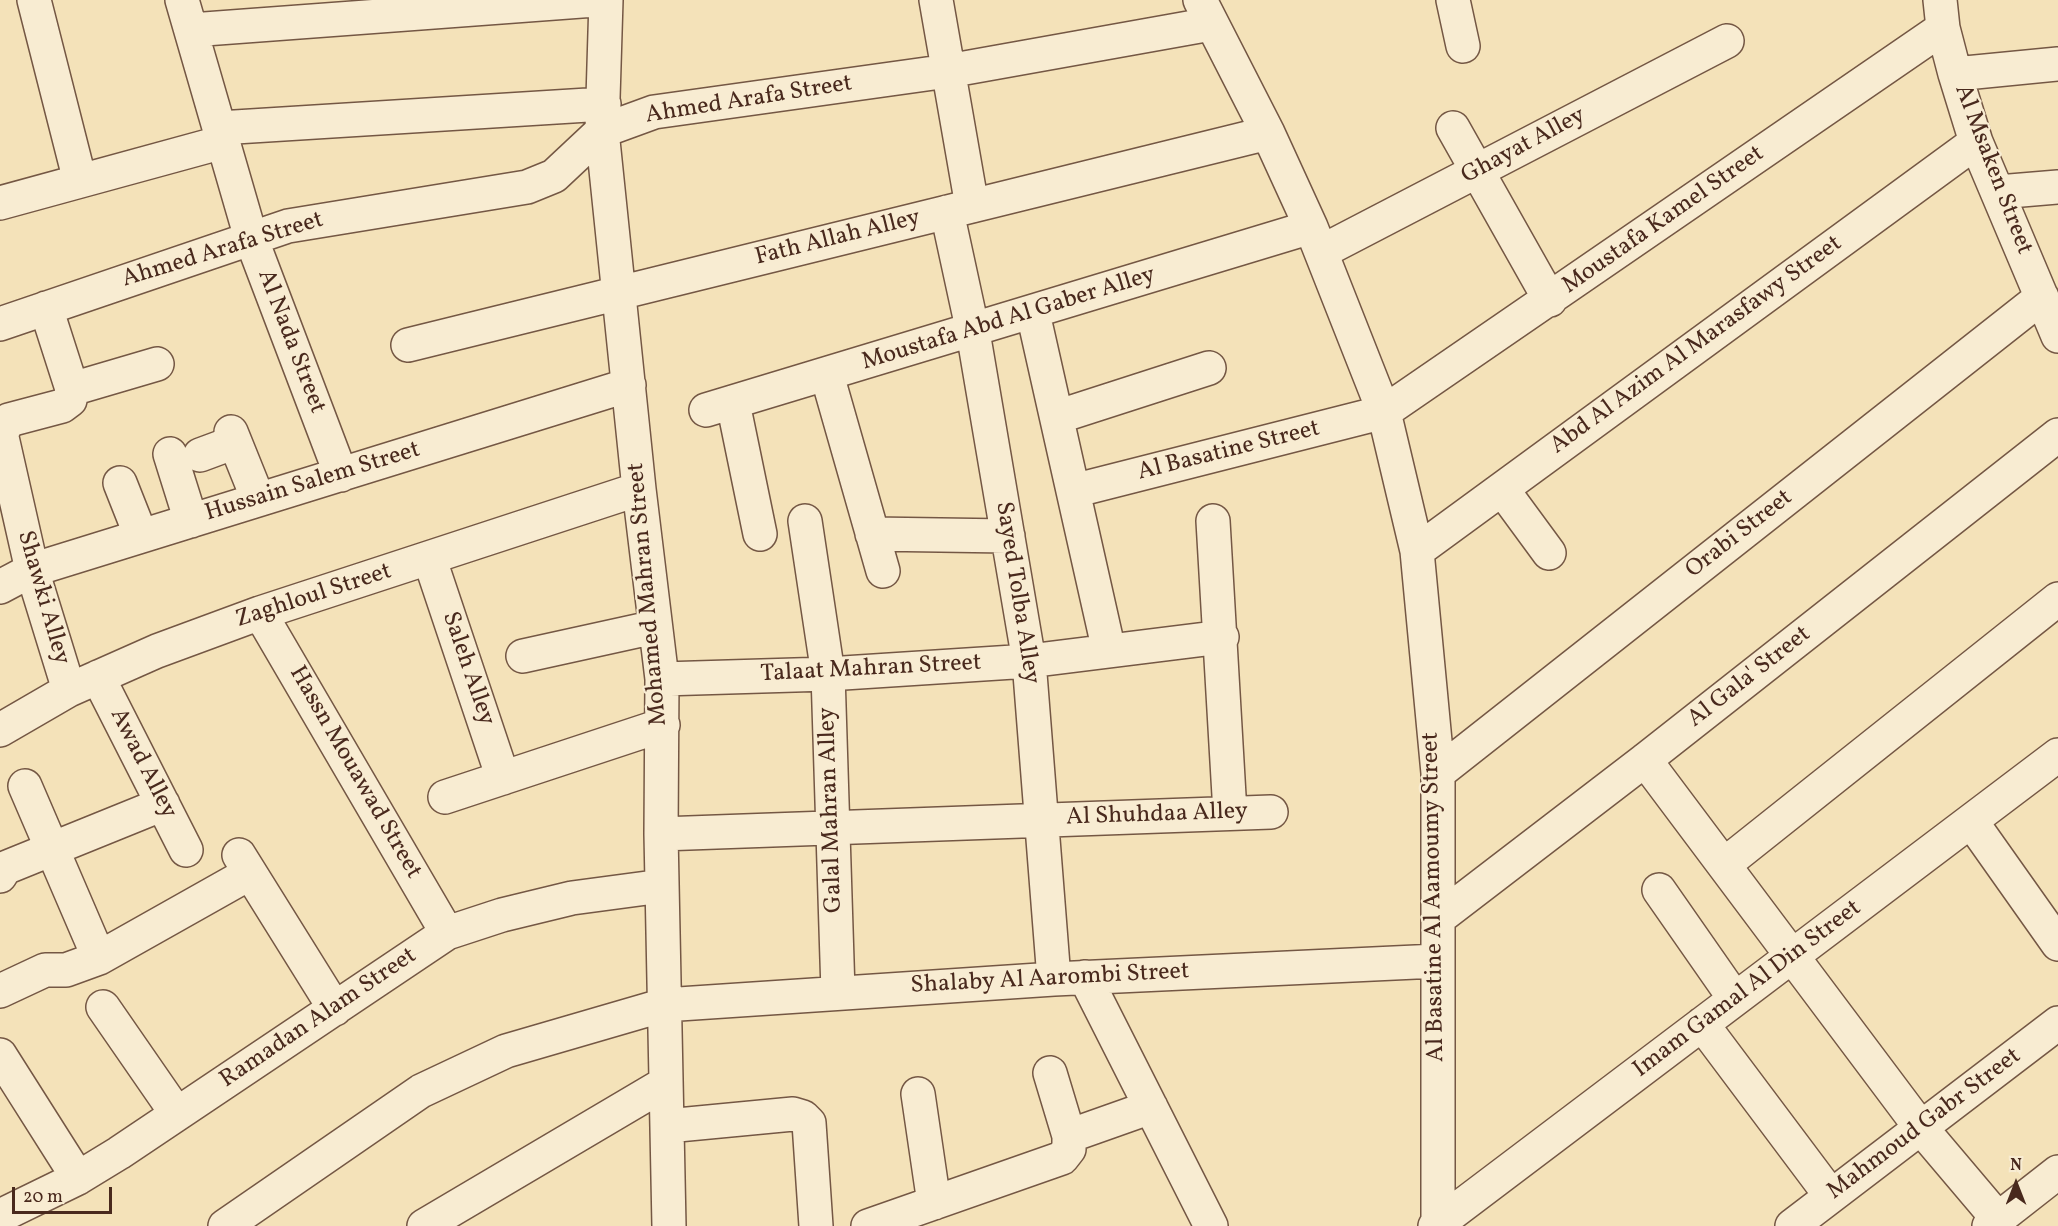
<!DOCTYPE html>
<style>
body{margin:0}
#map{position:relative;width:2058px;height:1226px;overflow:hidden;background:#f4e2b9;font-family:Vollkorn,serif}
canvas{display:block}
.north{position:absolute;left:1986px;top:1154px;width:60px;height:60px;-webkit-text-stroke:4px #f8ecd2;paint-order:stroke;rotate:0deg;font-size:16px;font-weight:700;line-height:24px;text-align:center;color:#49291d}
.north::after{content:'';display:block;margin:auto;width:21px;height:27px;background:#49291d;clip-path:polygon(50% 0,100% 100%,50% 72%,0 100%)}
.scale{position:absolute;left:12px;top:1187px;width:100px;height:27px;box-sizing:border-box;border:3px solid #49291d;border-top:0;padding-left:8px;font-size:18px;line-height:21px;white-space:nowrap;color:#49291d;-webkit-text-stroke:4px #f8ecd2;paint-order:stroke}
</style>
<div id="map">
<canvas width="2058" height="1226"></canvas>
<div class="north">N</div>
<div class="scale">20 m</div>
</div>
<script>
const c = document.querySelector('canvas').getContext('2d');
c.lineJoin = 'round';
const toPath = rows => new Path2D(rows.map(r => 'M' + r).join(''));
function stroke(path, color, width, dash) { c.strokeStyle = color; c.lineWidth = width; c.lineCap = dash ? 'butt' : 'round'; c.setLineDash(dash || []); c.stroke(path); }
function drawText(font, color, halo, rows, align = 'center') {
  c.font = font + ' Vollkorn,serif'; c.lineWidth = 4.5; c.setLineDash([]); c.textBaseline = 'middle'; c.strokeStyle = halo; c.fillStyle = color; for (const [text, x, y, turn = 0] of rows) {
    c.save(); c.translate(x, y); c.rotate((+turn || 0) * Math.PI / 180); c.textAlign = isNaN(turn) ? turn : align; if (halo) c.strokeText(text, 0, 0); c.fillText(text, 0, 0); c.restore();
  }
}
const minor = toPath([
 [34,0,80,181],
 [182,0,251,238,341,475],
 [606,0,602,131,639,489,662,679,661,834,669,1226],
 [936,0,972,206],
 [1200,0,1268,133,1311,227,1384,412,1417,551,1438,773,1438,1226],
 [1453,0,1463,46],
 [1940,0,1943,28,1955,74,1976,142,2058,336],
 [191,30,595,0],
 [1955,74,2058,64],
 [219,128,604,104],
 [1453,128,1550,300],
 [1998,192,2058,187],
 [0,203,223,142],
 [947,212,973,332,1029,661,1054,979],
 [1321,252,1727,41],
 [46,308,72,389,70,400,62,406,9,420,1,433,32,570,69,690],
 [1033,313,1109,651],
 [0,324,288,226,527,187,554,176,602,131,654,112,948,71,1211,24],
 [408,345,1268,133],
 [827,375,883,571],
 [72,389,157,364],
 [733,403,760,534],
 [706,410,1311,227],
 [1057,417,1209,368],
 [231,432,258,499],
 [170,454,191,521],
 [200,455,235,442],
 [120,483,141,536],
 [1502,489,1549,553],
 [1073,491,1384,412,1943,28],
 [805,521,828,674,838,992],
 [1213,521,1230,813],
 [872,534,1008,536],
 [1417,551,1976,142],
 [430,560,503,778],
 [0,587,32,570,629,385],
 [260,613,447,933],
 [523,656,655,627],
 [98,677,186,850],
 [662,679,828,674,1029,661,1222,637],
 [0,730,69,690,157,651,260,613,639,489],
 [1645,760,1921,1128,1998,1219],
 [1438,773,2042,297],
 [25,786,99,958],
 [445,797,663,725],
 [1971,821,2058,944],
 [661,834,1271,812],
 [239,855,335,1009],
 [1725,864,2058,599],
 [0,876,5,868,163,804],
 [1659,890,1735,999],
 [1439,918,1645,760,2058,435],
 [1085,977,1211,1226],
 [0,991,45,970,66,970,99,958,250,873],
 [103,1007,177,1114],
 [1702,1024,1831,1196],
 [0,1055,78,1178],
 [918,1094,934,1203],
 [667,1126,793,1114,803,1117,809,1123,816,1226],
 [1069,1136,1151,1107],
 [0,1216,78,1178,119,1153,447,933,502,915,572,898,662,886],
 [225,1226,421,1091,506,1051,664,1005,1054,979,1437,961],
 [424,1226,666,1083],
 [868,1226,1062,1158,1069,1149,1069,1136,1050,1073],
 [1435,1226,2058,755],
 [1792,1226,2058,1023],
 [1989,1226,2058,1172]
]);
const streetNames = [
 ["Ahmed Arafa Street",749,101,-9],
 ["Ghayat Alley",1524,147,-28],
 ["Al Msaken Street",1992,170,69],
 ["Moustafa Kamel Street",1664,221,-35],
 ["Fath Allah Alley",838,239,-14],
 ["Ahmed Arafa Street",223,251,-17],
 ["Moustafa Abd Al Gaber Alley",1009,320,-17],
 ["Al Nada Street",290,342,69],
 ["Abd Al Azim Al Marasfawy Street",1697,346,-36],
 ["Al Basatine Street",1229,452,-14],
 ["Hussain Salem Street",313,483,-17],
 ["Orabi Street",1740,535,-38],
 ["Sayed Tolba Alley",1016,593,81],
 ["Mohamed Mahran Street",649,594,-95],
 ["Zaghloul Street",314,597,-18],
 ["Shawki Alley",42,598,74],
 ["Saleh Alley",467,669,71],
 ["Talaat Mahran Street",871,670,-3],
 ["Al Gala' Street",1750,678,-38],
 ["Awad Alley",142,764,63],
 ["Hassn Mouawad Street",354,773,60],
 ["Galal Mahran Alley",832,810,-92],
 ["Al Shuhdaa Alley",1157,816,-2],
 ["Al Basatine Al Aamoumy Street",1435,897,-91],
 ["Shalaby Al Aarombi Street",1050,980,-3],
 ["Imam Gamal Al Din Street",1748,990,-37],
 ["Ramadan Alam Street",319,1019,-34],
 ["Mahmoud Gabr Street",1925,1125,-37]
];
stroke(minor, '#745744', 36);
stroke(minor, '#f8ecd2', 33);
drawText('24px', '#49291d', '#f8ecd2', streetNames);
</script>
